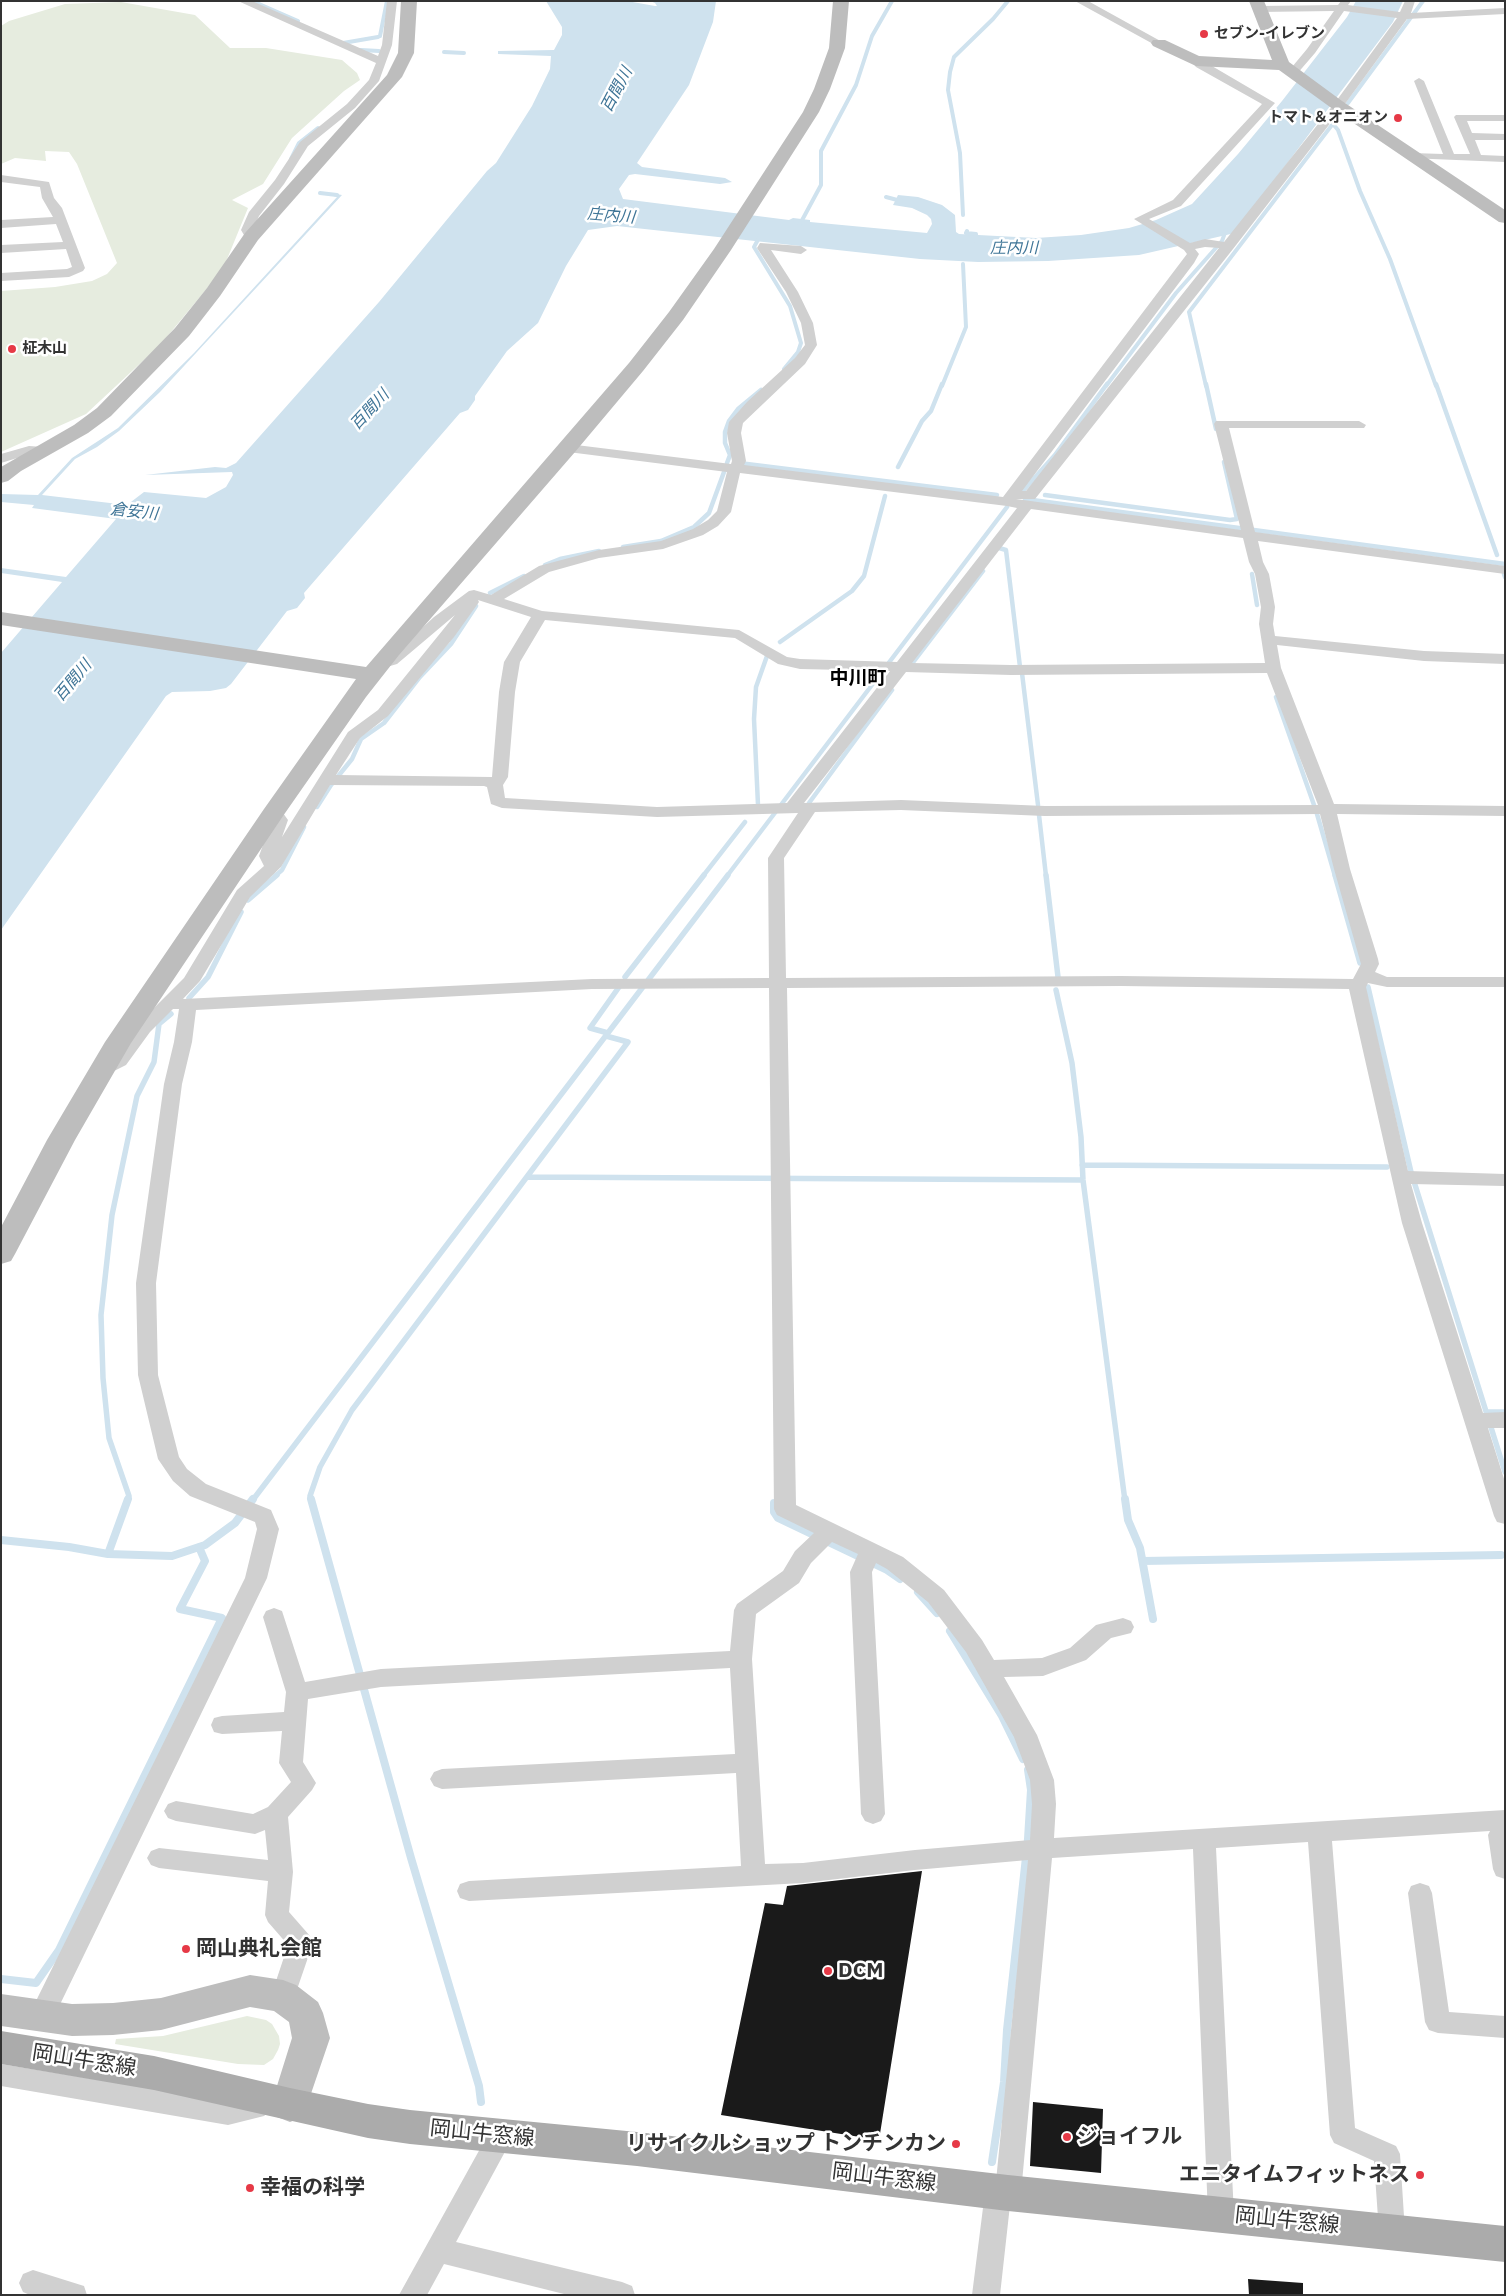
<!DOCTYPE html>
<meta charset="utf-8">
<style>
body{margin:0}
#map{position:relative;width:1506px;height:2296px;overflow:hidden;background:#fff;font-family:"IBM Plex Sans",sans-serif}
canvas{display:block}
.frame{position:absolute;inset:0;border:2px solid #333;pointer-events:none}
</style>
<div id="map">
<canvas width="1506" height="2296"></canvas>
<div class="frame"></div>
</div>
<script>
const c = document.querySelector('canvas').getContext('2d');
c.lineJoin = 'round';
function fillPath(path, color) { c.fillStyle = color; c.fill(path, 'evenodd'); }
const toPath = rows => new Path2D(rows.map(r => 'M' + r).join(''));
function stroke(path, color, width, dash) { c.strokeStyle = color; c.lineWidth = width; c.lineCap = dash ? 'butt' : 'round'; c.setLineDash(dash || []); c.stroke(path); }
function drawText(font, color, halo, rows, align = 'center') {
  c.font = font + ' "IBM Plex Sans","Noto Sans JP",sans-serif'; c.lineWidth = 5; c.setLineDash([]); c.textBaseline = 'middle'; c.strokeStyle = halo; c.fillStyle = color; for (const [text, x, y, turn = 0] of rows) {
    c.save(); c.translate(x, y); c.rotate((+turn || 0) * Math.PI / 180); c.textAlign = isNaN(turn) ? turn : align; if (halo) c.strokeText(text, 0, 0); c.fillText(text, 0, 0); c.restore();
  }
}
const green = toPath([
 [121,2,195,15,230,48,266,48,342,60,357,73,360,80,344,91,292,138,263,184,232,200,248,208,223,269,161,344,86,414,1,452,1,291,55,287,92,281,107,274,117,263,77,164,69,152,45,151,46,161,15,158,1,164,1,26,9,21,65,4],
 [247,2016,266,2020,272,2024,279,2036,280,2044,278,2050,273,2059,264,2065,238,2064,115,2044,116,2039,163,2036]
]);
const water = toPath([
 [546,1,627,1,655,6,657,6,655,3,650,1,716,1,713,22,689,85,637,163,642,167,725,178,732,182,720,184,635,174,629,175,619,189,623,199,789,220,793,218,810,220,810,222,927,233,932,224,931,219,927,215,912,208,893,205,898,195,918,197,942,205,955,215,956,232,959,234,1036,238,1081,235,1129,228,1156,220,1192,204,1238,154,1282,101,1347,17,1356,1,1403,1,1393,22,1235,233,1139,255,1048,261,978,262,920,259,617,226,588,230,566,266,538,323,507,351,475,396,475,400,468,410,460,413,304,593,305,598,297,608,287,611,231,684,226,688,210,691,172,692,166,696,1,930,1,653,62,582,1,573,1,568,66,577,116,519,32,508,34,505,1,502,1,494,38,495,72,458,118,428,194,353,337,197,330,195,331,193,342,195,160,392,119,431,97,447,75,459,42,495,127,505,144,492,206,498,226,487,233,475,232,472,145,475,215,467,226,468,236,463,379,302,487,171,496,163,532,106,550,69,551,56,498,54,498,51,554,50,562,35,562,27]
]);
const streamFar3 = toPath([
 [252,1,298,21],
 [380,36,387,1],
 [343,43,378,37],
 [361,50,379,51],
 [444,52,464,53],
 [1348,103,1423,1],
 [1333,124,1338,130,1360,191,1390,259,1436,386],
 [291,159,299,143,318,128],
 [320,193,337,195],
 [886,197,901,201],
 [963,215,960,153,948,90,950,72,954,57,993,19,1008,1],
 [800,224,821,185,821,151,856,85,872,36,892,1],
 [967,231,966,233,976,234,976,242],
 [760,236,754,247,790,306,801,343,798,352,784,369],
 [942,386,966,327,963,264],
 [1106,386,1176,293,1222,241,1226,230],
 [1206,386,1189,312,1335,121]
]);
const streamFar2 = toPath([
 [1206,384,1216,429],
 [1436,384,1497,555],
 [727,463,730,455,725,443,725,432,729,421,738,409,761,390],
 [739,463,997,495],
 [898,467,922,421,931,411,942,384],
 [1021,493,1055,455,1107,384],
 [1045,495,1230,520,1237,519,1224,462],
 [1025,499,1505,564],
 [623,547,661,541,694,527,709,513,724,472],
 [999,548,1006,550,1020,667],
 [545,565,560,559,599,551],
 [1252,574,1257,605],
 [1504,574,1505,577],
 [490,593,524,576],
 [780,642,852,591,864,576,885,496],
 [908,669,983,571],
 [1022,673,1038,805],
 [1276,697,1314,805],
 [809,803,892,690],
 [758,805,754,719,756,687,767,656],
 [317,807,331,785,352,759,361,739,384,723,419,678,451,644,476,606],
 [1317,814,1335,876],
 [1039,815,1046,876],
 [275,876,282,870,304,827],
 [703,876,745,822],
 [727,876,1007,507]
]);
const streamFar1 = toPath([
 [1046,875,1058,977],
 [1335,875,1360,963],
 [248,900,277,875],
 [625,977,704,875],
 [1368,987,1411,1172,1505,1472],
 [1056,990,1072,1063,1081,1137,1083,1180,1125,1501],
 [189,998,208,977,241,912],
 [608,1033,590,1028,619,987],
 [1082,1165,1387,1167],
 [527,1177,1083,1180],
 [1487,1412,1505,1412],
 [127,1501,129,1496,109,1438,103,1378,101,1315,112,1215,137,1096,154,1062,159,1024,171,1014],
 [252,1501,728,875],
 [311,1501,310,1496,320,1467,352,1410,628,1042,606,1036]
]);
const stream = toPath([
 [311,1499,411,1858,479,2086,481,2102],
 [1125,1499,1128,1520,1140,1548,1153,1619],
 [774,1503,774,1512,778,1518,887,1570,900,1579],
 [1,1540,69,1547,108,1554,172,1556,205,1545,235,1523,253,1499],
 [108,1554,128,1499],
 [1143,1561,1501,1555],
 [918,1592,937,1613],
 [950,1631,1002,1716,1023,1759],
 [1,1979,36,1983,59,1950,222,1618,180,1609,205,1561,199,1547],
 [992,2162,1004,2082,1007,2030,1028,1839,1031,1790,1028,1770]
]);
const building = toPath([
 [922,1871,879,2140,721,2115,765,1903,783,1905,787,1886],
 [1033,2102,1103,2109,1101,2173,1030,2166],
 [1248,2279,1303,2283,1303,2295,1249,2295]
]);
const street = toPath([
 [238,1,252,1,378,56,382,45,387,1,397,1,392,45,379,81,355,108,308,146,284,184,259,216,253,230,257,237,251,241,247,240,241,230,249,212,275,180,300,142,347,104,369,80,376,63,238,1],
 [1075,1,1088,1,1164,43,1163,45,1155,45,1075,1],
 [1341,1,1351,1,1348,5,1400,12,1405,1,1415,1,1411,13,1505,8,1505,14,1407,19,1342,108,1233,249,1035,499,1016,499,1241,530,1214,424,1216,421,1359,421,1366,425,1364,428,1229,428,1255,532,1505,566,1505,574,1258,541,1263,562,1269,574,1275,607,1273,624,1275,636,1424,651,1505,654,1505,664,1424,661,1277,645,1281,668,1334,804,1505,806,1505,816,1337,814,1350,869,1378,959,1379,964,1375,972,1387,977,1505,977,1505,987,1387,987,1368,983,1366,987,1408,1171,1505,1174,1505,1186,1411,1184,1422,1223,1483,1413,1505,1412,1505,1428,1488,1428,1505,1482,1505,1524,1497,1522,1494,1516,1402,1223,1349,989,1121,986,787,988,796,1505,903,1557,944,1590,982,1640,994,1660,1042,1658,1070,1648,1096,1625,1123,1618,1131,1621,1134,1627,1131,1633,1111,1638,1086,1660,1043,1676,1004,1677,1037,1735,1054,1780,1056,1804,1054,1838,1505,1810,1505,1879,1496,1876,1493,1869,1488,1835,1490,1831,1332,1841,1355,2128,1396,2146,1400,2154,1405,2232,1401,2241,1392,2244,1383,2241,1379,2232,1374,2161,1334,2143,1330,2135,1308,1842,1216,1848,1234,2215,1230,2224,1221,2227,1212,2224,1208,2215,1193,1849,1052,1858,1021,2193,1017,2202,1010,2205,1000,2295,972,2295,985,2192,989,2183,996,2181,1028,1860,915,1870,803,1883,469,1901,460,1898,457,1891,460,1884,469,1881,741,1866,736,1773,442,1789,434,1786,430,1779,434,1772,442,1769,735,1754,730,1668,381,1687,308,1699,303,1762,316,1783,312,1790,288,1817,293,1872,289,1912,310,1936,313,1943,292,2004,283,2007,274,2004,271,1996,288,1945,268,1922,265,1915,268,1881,159,1868,151,1865,147,1858,151,1851,159,1848,268,1860,265,1830,255,1834,176,1821,168,1818,164,1811,168,1804,176,1801,253,1814,268,1807,291,1782,279,1763,282,1731,222,1734,214,1732,211,1725,214,1718,222,1716,284,1712,286,1692,263,1617,266,1611,274,1608,282,1611,305,1682,381,1669,730,1651,734,1610,737,1604,783,1571,795,1551,814,1533,777,1515,774,1509,769,988,592,989,196,1010,192,1042,182,1084,156,1283,158,1375,179,1457,187,1469,206,1484,271,1510,279,1529,267,1578,50,2025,41,2028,32,2025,28,2017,32,2009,245,1578,257,1529,255,1522,190,1496,173,1481,158,1459,138,1375,136,1283,164,1084,174,1042,179,1009,173,1009,150,1032,126,1065,106,1075,100,1073,97,1069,100,1065,114,1057,138,1024,184,978,237,890,264,866,259,856,272,820,264,814,266,811,272,809,283,813,288,820,282,837,348,732,378,710,455,615,397,664,380,669,375,667,372,664,375,661,387,658,398,650,434,617,469,591,474,590,491,595,539,566,599,550,661,541,693,529,708,520,717,511,727,472,568,452,561,448,568,444,731,464,732,461,727,433,729,422,747,402,795,358,805,345,801,323,786,292,757,248,760,243,801,246,807,250,801,254,771,250,798,292,813,323,817,345,805,364,743,423,741,433,746,461,744,465,1003,497,1187,254,1184,250,1134,219,1173,200,1262,104,1196,67,1191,61,1196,58,1200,59,1275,103,1181,206,1149,219,1190,243,1205,239,1224,242,1334,104,1397,18,1344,11,1315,53,1296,75,1292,76,1287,73,1307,49,1334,11,1259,12,1254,9,1259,6,1338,5,1341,1],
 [1205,247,1219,248,1026,491,1022,491,1194,263,1199,254,1195,249,1205,247],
 [740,473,1007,506,1017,508,897,662,800,659,787,657,739,630,542,611,504,599,549,572,599,558,663,549,703,535,718,526,731,512,740,473],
 [1031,509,1243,538,1249,562,1255,574,1261,607,1259,624,1265,663,1011,665,912,663,1031,509],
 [478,600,531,617,504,662,499,692,492,777,336,775,360,738,388,716,454,637,479,602,478,600],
 [545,620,735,638,778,664,800,669,890,671,787,803,657,807,505,798,503,785,508,777,515,692,520,662,545,620],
 [906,672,1011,675,1267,673,1318,805,1045,806,901,800,804,803,906,672],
 [330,785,484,786,487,787,491,804,502,808,657,817,798,813,768,858,769,978,592,979,183,999,200,981,250,897,281,867,330,785],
 [901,810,1045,816,1320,814,1334,869,1361,964,1353,979,1121,976,786,978,784,858,815,812,901,810],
 [832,1542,858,1554,850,1572,861,1814,865,1821,873,1824,881,1821,885,1814,872,1572,876,1563,887,1569,928,1602,966,1652,1014,1737,1030,1780,1032,1804,1030,1840,915,1850,803,1863,765,1864,752,1659,756,1614,799,1583,811,1563,832,1542],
 [1419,78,1424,81,1454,154,1470,154,1454,117,1456,115,1505,115,1505,121,1467,121,1472,133,1505,134,1505,140,1475,140,1481,155,1505,156,1505,162,1408,158,1406,156,1408,154,1412,153,1443,154,1414,81,1419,78],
 [1,175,49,182,54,198,62,208,85,268,83,271,69,277,1,281,1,273,67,269,72,267,66,249,1,253,1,245,63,242,56,224,1,228,1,220,53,217,42,198,40,187,1,182,1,175],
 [29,446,43,447,50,451,43,455,30,454,1,463,1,454,29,446],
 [1420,1883,1429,1886,1432,1893,1449,2012,1505,2016,1505,2038,1438,2033,1429,2030,1425,2022,1408,1893,1411,1886,1420,1883],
 [1,2064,228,2101,249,2098,257,2091,266,2087,275,2091,279,2099,275,2107,264,2116,228,2125,1,2086,1,2064],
 [500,2125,509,2129,513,2137,456,2242,622,2282,632,2286,635,2295,568,2295,444,2264,427,2295,399,2295,491,2129,500,2125],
 [33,2270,84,2286,87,2295,30,2295,23,2292,19,2283,23,2274,33,2270]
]);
const secondary = toPath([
 [401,1,417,1,414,53,402,77,258,240,220,296,189,336,111,416,88,433,21,471,8,481,1,483,1,467,74,425,97,408,175,328,207,288,245,233,387,75,398,53,401,1],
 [833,1,849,1,845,48,830,89,819,112,731,250,683,320,643,371,575,452,399,655,366,697,283,816,131,1043,75,1140,15,1254,11,1261,1,1264,1,1227,47,1140,105,1042,264,809,356,679,1,625,1,612,366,667,629,363,669,312,714,249,803,112,814,89,829,48,833,1],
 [1249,1,1264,1,1289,62,1342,101,1505,210,1505,223,1499,222,1330,107,1279,70,1196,66,1153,46,1151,43,1153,40,1165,40,1199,56,1272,60,1249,1],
 [250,1975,283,1980,296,1985,318,2002,323,2013,330,2038,303,2117,290,2122,277,2117,271,2105,292,2038,289,2022,274,2011,250,2007,161,2030,113,2035,72,2036,1,2026,1,1994,72,2004,113,2003,161,1998,250,1975]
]);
const primary = toPath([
 [1,2031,154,2056,290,2088,368,2104,410,2110,637,2132,1008,2175,1505,2226,1505,2262,1008,2211,637,2166,410,2144,368,2138,154,2090,1,2064,1,2031]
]);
const markers = [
 [1204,34,5,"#e63946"],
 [1398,118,5,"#e63946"],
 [12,349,5,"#e63946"],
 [186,1949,5,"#e63946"],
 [828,1971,5,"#e63946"],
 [1067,2137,5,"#e63946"],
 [956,2144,5,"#e63946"],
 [1420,2175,5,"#e63946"],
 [250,2188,5,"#e63946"]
];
const farPoinames = [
 ["セブン-イレブン",1214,34],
 ["トマト＆オニオン",1388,118,"right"],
 ["柾木山",22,349]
];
const farWaternames = [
 ["百間川",617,90,-62],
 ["庄内川",611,216,5],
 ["庄内川",1014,248],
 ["百間川",370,410,-47],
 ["倉安川",134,512,6],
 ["百間川",73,681,-50]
];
const neighbourhoodNames = [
 ["中川町",858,679]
];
const nearPoinames = [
 ["岡山典礼会館",196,1949],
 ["DCM",838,1971],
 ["ジョイフル",1077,2137],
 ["リサイクルショップ トンチンカン",946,2144,"right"],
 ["エニタイムフィットネス",1410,2175,"right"],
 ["幸福の科学",260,2188]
];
const nearStreetnames = [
 ["岡山牛窓線",84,2061,9],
 ["岡山牛窓線",482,2134,6],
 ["岡山牛窓線",884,2178,7],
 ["岡山牛窓線",1287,2221,6]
];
fillPath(green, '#e6ecdf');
fillPath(water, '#cfe2ee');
stroke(streamFar3, '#cfe2ee', 4);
stroke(streamFar2, '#cfe2ee', 4.5);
stroke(streamFar1, '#cfe2ee', 5.5);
stroke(stream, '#cfe2ee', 8);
fillPath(building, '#1a1a1a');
fillPath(street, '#d0d0d0');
fillPath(secondary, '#bdbdbd');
fillPath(primary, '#ababab');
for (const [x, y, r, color] of markers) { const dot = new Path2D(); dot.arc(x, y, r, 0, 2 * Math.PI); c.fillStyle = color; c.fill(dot); stroke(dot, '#fff', 2); }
drawText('bold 15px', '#333', '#fff', farPoinames, 'left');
drawText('italic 16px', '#3f7597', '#fff', farWaternames);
drawText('bold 19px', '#000', '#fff', neighbourhoodNames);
drawText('bold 21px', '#333', '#fff', nearPoinames, 'left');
drawText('21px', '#333', '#fff', nearStreetnames);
</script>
